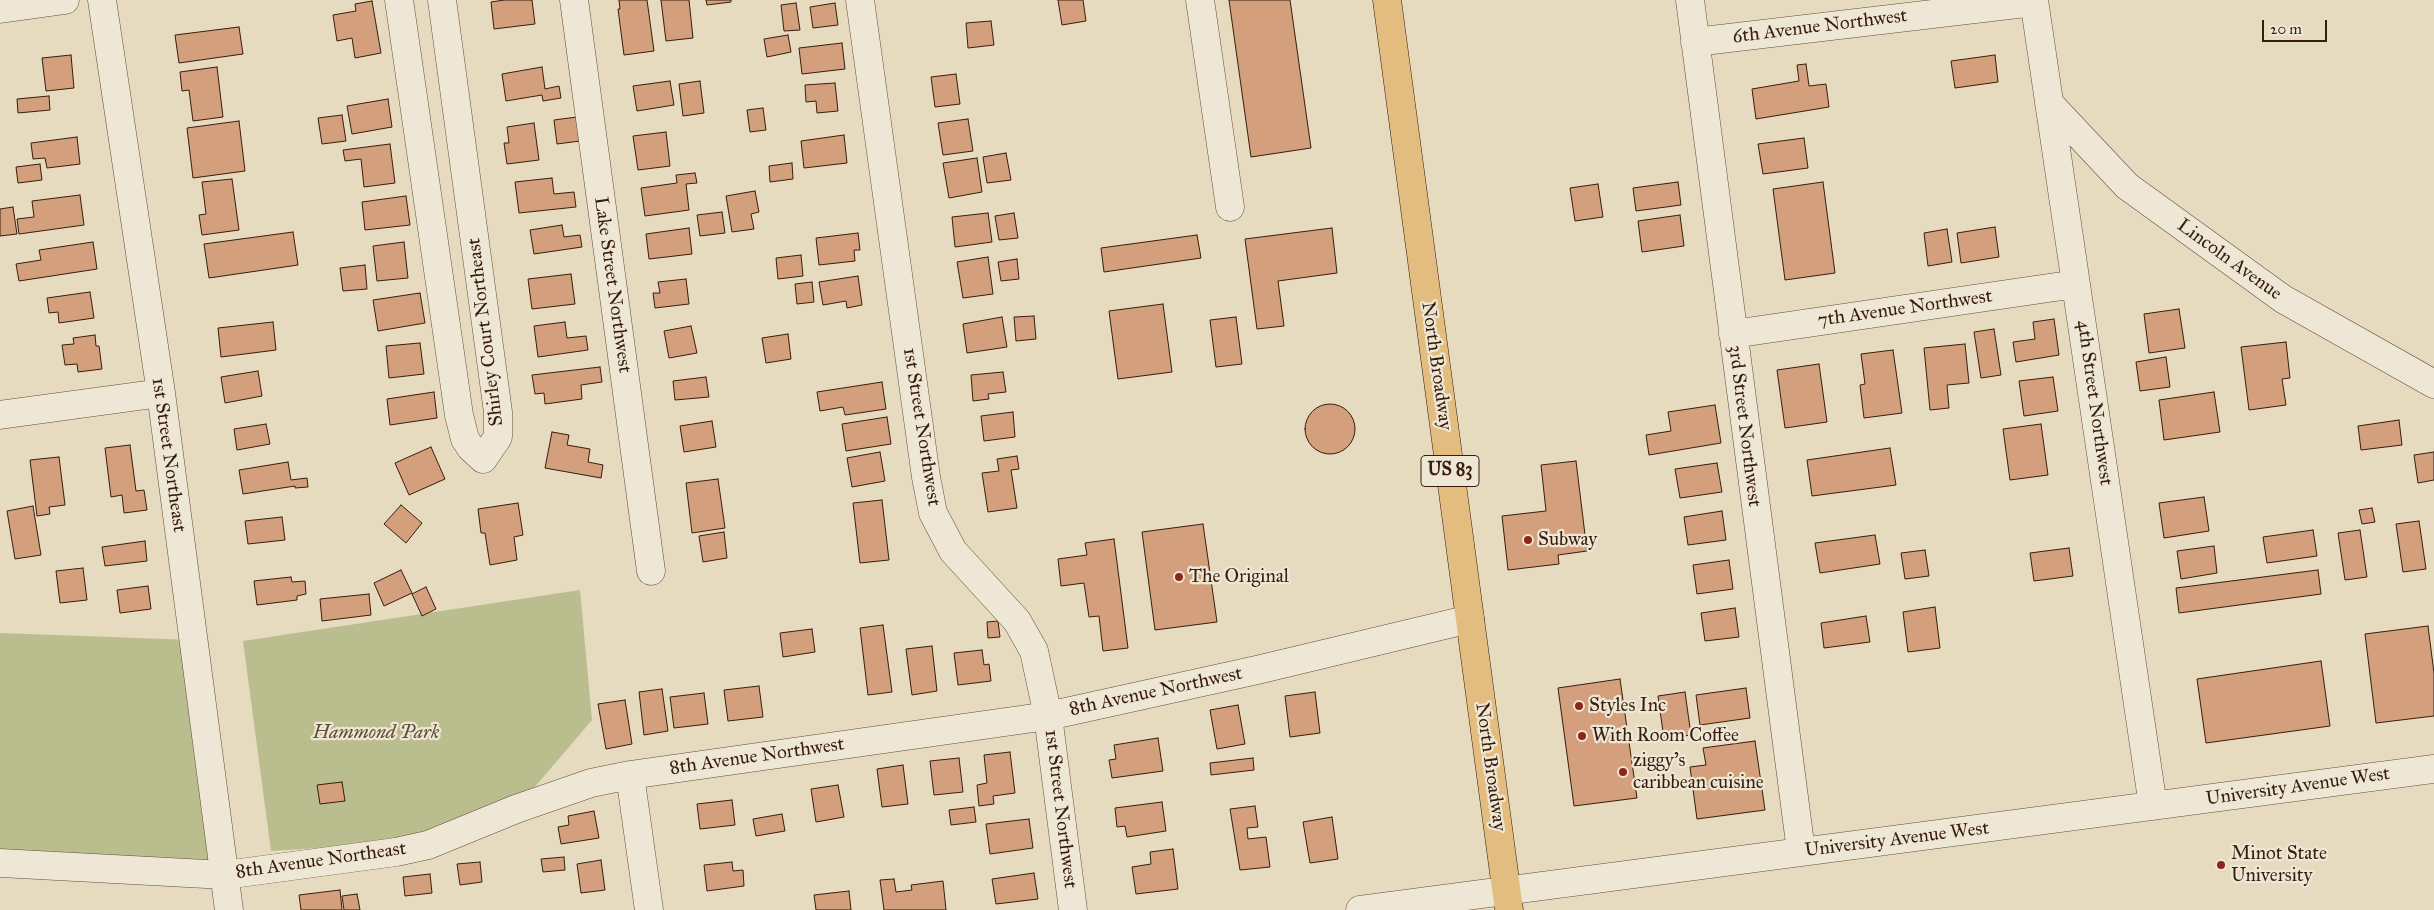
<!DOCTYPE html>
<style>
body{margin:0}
#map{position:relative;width:2434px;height:910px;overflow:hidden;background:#e6dabf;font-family:"IM FELL Great Primer",serif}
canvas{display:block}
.scale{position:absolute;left:2262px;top:20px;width:65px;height:22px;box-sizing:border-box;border:2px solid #381d0c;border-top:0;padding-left:6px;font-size:15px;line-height:18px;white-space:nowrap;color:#381d0c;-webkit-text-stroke:4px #efe7d5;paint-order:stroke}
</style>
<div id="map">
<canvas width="2434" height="910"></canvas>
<div class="scale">20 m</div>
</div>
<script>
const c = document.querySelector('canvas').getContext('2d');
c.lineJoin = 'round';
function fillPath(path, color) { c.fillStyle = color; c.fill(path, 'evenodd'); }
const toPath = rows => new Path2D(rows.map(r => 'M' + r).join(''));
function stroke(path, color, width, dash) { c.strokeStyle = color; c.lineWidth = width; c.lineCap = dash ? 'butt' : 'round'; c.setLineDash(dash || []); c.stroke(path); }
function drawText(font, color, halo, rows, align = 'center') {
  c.font = font + ' "IM FELL Great Primer",serif'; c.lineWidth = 4.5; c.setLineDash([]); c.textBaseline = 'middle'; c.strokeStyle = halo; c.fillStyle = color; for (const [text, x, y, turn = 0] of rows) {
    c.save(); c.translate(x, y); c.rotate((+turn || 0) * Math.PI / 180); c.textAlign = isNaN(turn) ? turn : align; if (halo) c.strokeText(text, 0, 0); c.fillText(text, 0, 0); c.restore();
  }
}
const green = toPath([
 [580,590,592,720,516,809,395,843,271,851,243,641],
 [0,633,193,640,225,875,0,863]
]);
const building = toPath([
 [504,0,532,0,535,24,494,29,491,2,504,0],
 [619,0,647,0,654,51,624,55,618,9,620,9,619,0],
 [661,0,689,0,693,38,666,41,661,0],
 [706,0,731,0,731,2,707,5,706,0],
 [1058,0,1083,0,1086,21,1062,25,1058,0],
 [1229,0,1290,0,1311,148,1251,157,1229,0],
 [372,1,381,53,355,58,352,38,337,41,333,15,356,11,355,4,372,1],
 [796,3,800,30,784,31,781,5,796,3],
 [835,3,838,25,813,28,810,7,835,3],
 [991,21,994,45,968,48,966,23,991,21],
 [239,27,243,54,179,63,175,35,239,27],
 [788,35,791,52,767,57,764,39,788,35],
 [842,43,845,69,802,74,799,48,842,43],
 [71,55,74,88,46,91,42,58,71,55],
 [1995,55,1998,82,1955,88,1951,61,1995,55],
 [1806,64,1809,86,1826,84,1829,107,1756,119,1752,89,1799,81,1797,65,1806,64],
 [217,67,223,117,193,121,189,90,182,91,180,72,217,67],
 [542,67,545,89,559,86,561,98,543,101,542,95,506,101,502,74,542,67],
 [956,74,960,104,935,107,931,77,956,74],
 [670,81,674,105,637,111,633,86,670,81],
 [700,81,704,113,683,116,679,84,700,81],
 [835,83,838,111,817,113,816,101,806,102,805,85,835,83],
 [49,96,50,110,18,113,17,99,49,96],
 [388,99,392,127,352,134,347,106,388,99],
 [763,108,766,130,750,132,747,110,763,108],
 [342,115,346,141,322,144,318,118,342,115],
 [577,117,580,141,557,144,554,120,577,117],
 [968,119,973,151,943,155,938,123,968,119],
 [239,121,245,171,193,178,187,128,239,121],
 [534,123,539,160,507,164,504,143,509,143,507,127,534,123],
 [666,132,670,166,638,170,633,136,666,132],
 [844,135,847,163,804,168,801,141,844,135],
 [77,137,80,164,47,168,45,158,33,159,31,143,77,137],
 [1804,138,1808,168,1763,174,1758,144,1804,138],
 [390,144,395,183,364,187,361,159,345,161,343,150,390,144],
 [1006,153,1011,180,987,183,983,157,1006,153],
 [977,158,982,192,949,198,943,163,977,158],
 [792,163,793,179,770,182,769,166,792,163],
 [40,164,42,180,18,183,16,167,40,164],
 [695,173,697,183,686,184,689,210,645,216,641,188,677,183,676,175,695,173],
 [552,178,554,194,574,192,576,207,519,213,515,182,552,178],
 [232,179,239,230,202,235,199,215,206,214,202,182,232,179],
 [1678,182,1681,205,1636,211,1633,188,1678,182],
 [1823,182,1835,273,1785,280,1773,189,1823,182],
 [1598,184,1603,217,1575,221,1570,188,1598,184],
 [755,191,759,212,751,214,754,229,732,232,726,196,755,191],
 [80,195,84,225,19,234,17,219,34,217,32,201,80,195],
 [406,196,410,225,365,230,362,202,406,196],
 [13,207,17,234,0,236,0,209,13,207],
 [722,212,725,233,700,236,697,215,722,212],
 [988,213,992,242,955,247,952,217,988,213],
 [1014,213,1018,238,999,240,995,216,1014,213],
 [1680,215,1684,246,1642,252,1638,221,1680,215],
 [562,225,564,237,580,235,582,247,534,254,530,230,562,225],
 [1995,227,1999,257,1961,263,1957,233,1995,227],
 [689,228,692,254,649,259,646,234,689,228],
 [1332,228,1337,273,1278,281,1284,326,1257,329,1245,239,1332,228],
 [1947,229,1952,262,1928,266,1924,233,1947,229],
 [293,232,298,265,209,278,204,244,293,232],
 [858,233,860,250,854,250,855,261,819,265,816,238,858,233],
 [1197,235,1201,258,1104,272,1101,248,1197,235],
 [93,242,97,269,19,281,16,264,41,260,39,250,93,242],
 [404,242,408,278,377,281,373,246,404,242],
 [801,255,803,276,778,279,776,258,801,255],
 [988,257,993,294,963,298,957,262,988,257],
 [1017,259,1019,279,1001,281,998,262,1017,259],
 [365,265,367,289,343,291,340,268,365,265],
 [571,274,575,304,532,309,528,279,571,274],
 [858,276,862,305,847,308,846,301,823,305,819,282,858,276],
 [686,279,689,304,655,308,653,293,660,293,658,282,686,279],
 [812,282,814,302,797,304,795,284,812,282],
 [90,292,94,318,59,323,58,312,49,313,47,298,90,292],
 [420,293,425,323,378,331,373,300,420,293],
 [1163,304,1172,372,1118,379,1109,311,1163,304],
 [2179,309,2185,348,2149,353,2144,314,2179,309],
 [1034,316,1036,339,1016,341,1014,317,1034,316],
 [1002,317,1007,347,967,353,963,324,1002,317],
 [1236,317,1242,364,1216,367,1210,320,1236,317],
 [2054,319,2059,355,2016,362,2013,342,2035,339,2033,322,2054,319],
 [273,322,276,350,221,357,218,328,273,322],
 [565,322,567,338,586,336,588,350,538,357,534,326,565,322],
 [691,326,697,353,669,358,664,331,691,326],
 [1994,329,2001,375,1981,378,1974,332,1994,329],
 [788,334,791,359,766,363,762,338,788,334],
 [95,335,96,346,99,346,102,369,78,372,77,364,65,365,62,345,74,344,73,338,95,335],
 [2286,342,2290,378,2282,379,2286,405,2249,410,2241,347,2286,342],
 [420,343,424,374,389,378,386,346,420,343],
 [1965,344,1969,383,1947,385,1949,408,1930,410,1924,348,1965,344],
 [1893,350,1902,413,1864,418,1860,385,1865,384,1861,354,1893,350],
 [2166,357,2170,387,2140,391,2136,362,2166,357],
 [1819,364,1827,422,1785,428,1777,370,1819,364],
 [600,367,602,382,581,385,582,399,545,404,544,393,535,394,532,375,600,367],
 [258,371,262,396,225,403,221,377,258,371],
 [1003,372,1006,392,988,394,989,399,973,401,971,375,1003,372],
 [706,377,709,397,675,400,673,381,706,377],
 [2053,377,2058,411,2024,416,2019,381,2053,377],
 [882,382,886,409,845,415,843,407,820,411,817,392,882,382],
 [434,392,437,418,390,425,387,399,434,392],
 [2214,392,2220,432,2164,440,2159,400,2214,392],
 '1305 429a25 25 0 1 1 50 0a25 25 0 1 1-50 0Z',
 [1715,405,1721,443,1649,455,1646,435,1671,431,1668,412,1715,405],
 [1013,412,1015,437,984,441,981,416,1013,412],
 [887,417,891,444,846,451,842,424,887,417],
 [2399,420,2402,445,2361,450,2358,426,2399,420],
 [712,421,716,447,684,452,680,426,712,421],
 [266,424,270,444,237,450,234,429,266,424],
 [2041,424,2048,475,2010,480,2003,429,2041,424],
 [552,432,569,435,567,445,590,449,588,462,603,465,601,478,545,468,552,432],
 [130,445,136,491,144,490,147,510,124,513,122,495,111,497,105,448,130,445],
 [431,447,445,479,409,495,395,463,431,447],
 [1890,448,1896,485,1812,496,1807,460,1890,448],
 [880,452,885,481,852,487,847,458,880,452],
 [2434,452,2434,480,2418,483,2414,455,2434,452],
 [1017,456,1019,469,1011,470,1017,508,988,512,982,473,999,471,997,459,1017,456],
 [59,457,65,505,49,507,50,514,37,516,30,460,59,457],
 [1576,461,1587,551,1558,555,1559,564,1508,570,1502,516,1546,511,1541,465,1576,461],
 [288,462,291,480,307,478,308,487,295,488,295,486,243,494,239,470,288,462],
 [1717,463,1722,492,1680,498,1675,469,1717,463],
 [718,479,725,528,692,533,686,483,718,479],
 [2204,497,2209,531,2164,538,2159,503,2204,497],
 [882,500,889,560,860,563,853,503,882,500],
 [518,503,523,535,514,537,517,560,490,565,485,533,481,533,478,509,518,503],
 [401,505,422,523,406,543,384,524,401,505],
 [33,506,41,555,15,559,7,511,33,506],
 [2372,508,2375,522,2362,524,2359,510,2372,508],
 [1722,511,1726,540,1688,545,1684,517,1722,511],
 [282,517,285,540,248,544,245,521,282,517],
 [2419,521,2426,569,2403,572,2396,524,2419,521],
 [1203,524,1217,622,1155,630,1142,532,1203,524],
 [2313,530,2317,556,2267,563,2263,537,2313,530],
 [2360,530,2367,577,2345,580,2338,533,2360,530],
 [724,532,727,558,703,562,699,536,724,532],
 [1875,535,1880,564,1820,573,1815,543,1875,535],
 [1114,539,1128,648,1103,651,1099,616,1089,617,1084,583,1061,586,1058,559,1087,555,1085,543,1114,539],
 [145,541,147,561,105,566,102,547,145,541],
 [2214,546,2217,573,2181,579,2177,551,2214,546],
 [2069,548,2073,576,2034,581,2030,553,2069,548],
 [1925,550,1929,576,1905,579,1901,553,1925,550],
 [1729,560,1733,589,1697,594,1693,565,1729,560],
 [83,568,87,600,60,603,56,571,83,568],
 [401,570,412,593,384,606,374,583,401,570],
 [2318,570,2321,594,2179,613,2176,588,2318,570],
 [291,577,292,582,305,581,306,594,297,596,297,600,257,605,254,581,291,577],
 [148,586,151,609,120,613,117,590,148,586],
 [426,587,436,609,422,616,412,594,426,587],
 [369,594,371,615,322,621,320,599,369,594],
 [1935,607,1940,648,1908,652,1903,612,1935,607],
 [1735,608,1739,637,1705,641,1701,613,1735,608],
 [1866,616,1870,642,1824,648,1821,623,1866,616],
 [998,621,1000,637,988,638,987,622,998,621],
 [883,625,892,692,868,695,860,628,883,625],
 [2428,626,2434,673,2434,716,2376,723,2365,634,2428,626],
 [812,629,815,652,783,657,780,633,812,629],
 [932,646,937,691,912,695,906,649,932,646],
 [982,650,984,665,989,664,991,681,958,685,954,653,982,650],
 [2321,661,2330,726,2206,743,2197,679,2321,661],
 [1620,679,1637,798,1574,806,1558,688,1620,679],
 [759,686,763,717,728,721,724,690,759,686],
 [1746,688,1750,718,1700,725,1696,695,1746,688],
 [662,689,668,731,644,735,639,692,662,689],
 [1315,692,1320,733,1290,737,1285,696,1315,692],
 [1685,692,1691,735,1664,739,1658,696,1685,692],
 [704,693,708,724,674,728,670,697,704,693],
 [625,700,632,744,606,749,598,704,625,700],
 [1238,705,1245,744,1217,749,1210,710,1238,705],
 [1158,738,1163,771,1112,778,1109,760,1116,759,1114,745,1158,738],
 [1755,741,1765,810,1697,819,1690,767,1706,765,1703,748,1755,741],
 [1010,752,1015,793,993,796,994,804,979,806,977,785,987,783,984,755,1010,752],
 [959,758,963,792,934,795,930,761,959,758],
 [1253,758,1254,770,1211,775,1210,763,1253,758],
 [903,765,908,804,882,807,877,769,903,765],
 [342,782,345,801,320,804,317,785,342,782],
 [838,785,844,817,816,822,811,789,838,785],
 [732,800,735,825,700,829,697,804,732,800],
 [1162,802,1166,831,1127,837,1125,826,1117,827,1115,808,1162,802],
 [1255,806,1258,827,1247,828,1248,839,1266,837,1270,867,1240,870,1230,809,1255,806],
 [974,807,976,822,951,825,949,810,974,807],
 [594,811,599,838,561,844,558,827,569,825,568,816,594,811],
 [782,814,785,831,756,836,753,819,782,814],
 [1332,817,1338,859,1310,863,1303,822,1332,817],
 [1029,819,1033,848,990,854,986,824,1029,819],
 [1173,849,1178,889,1136,894,1132,867,1151,864,1150,852,1173,849],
 [564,857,565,870,543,872,541,859,564,857],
 [601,860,605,890,581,893,577,864,601,860],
 [480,862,482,882,460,885,457,864,480,862],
 [732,862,733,871,743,870,744,886,707,891,704,865,732,862],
 [1034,873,1038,899,996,904,992,879,1034,873],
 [430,874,432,893,405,896,403,877,430,874],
 [894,879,896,892,912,890,911,885,943,881,946,910,884,910,880,880,894,879],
 [340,890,342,910,301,910,299,895,340,890],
 [849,891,851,910,816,910,814,895,849,891],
 [357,894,360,910,344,910,342,896,357,894]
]);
const minor = toPath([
 [102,0,161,393,229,910],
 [399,0,459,415,465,439,471,448,483,459,498,437,498,412,442,0],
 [574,0,651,571],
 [860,0,926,477,933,513,953,551,1017,621,1034,651,1048,716,1073,910],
 [1200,0,1230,207],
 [1690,0,1801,851],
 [2034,0,2153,806],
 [0,9,65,0],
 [1695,42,2034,2],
 [2049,103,2127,186,2283,299,2434,384],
 [1733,334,2076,284],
 [0,415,161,393],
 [630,775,649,910],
 [0,863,225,875,396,852,428,845,516,809,591,783,630,775,1048,716,1257,670,1470,619],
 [1360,910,2434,769]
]);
const major = toPath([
 [1387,0,1509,910]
]);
const markers = [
 [1528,540,5,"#8f2418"],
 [1179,577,5,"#8f2418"],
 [1579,706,5,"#8f2418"],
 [1582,736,5,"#8f2418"],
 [1623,772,5,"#8f2418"],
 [2221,865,5,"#8f2418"]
];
const shields = [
 [1450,471,58]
];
const shieldNames = [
 ["US 83",1450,471]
];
const streetNames = [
 ["6th Avenue Northwest",1820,27,-7],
 ["Lincoln Avenue",2229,260,36],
 ["Lake Street Northwest",612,285,82],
 ["7th Avenue Northwest",1905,309,-8],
 ["Shirley Court Northeast",486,332,-97],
 ["North Broadway",1436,366,82],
 ["4th Street Northwest",2094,403,82],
 ["3rd Street Northwest",1744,426,83],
 ["1st Street Northwest",921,427,81],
 ["1st Street Northeast",168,455,82],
 ["8th Avenue Northwest",1156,692,-12],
 ["8th Avenue Northwest",757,757,-8],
 ["North Broadway",1490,767,82],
 ["University Avenue West",2298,787,-8],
 ["1st Street Northwest",1060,809,83],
 ["University Avenue West",1897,840,-7],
 ["8th Avenue Northeast",321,861,-8]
];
const poiNames = [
 ["Subway",1538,540],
 ["The Original",1189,577],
 ["Styles Inc",1589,706],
 ["With Room Coffee",1592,736],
 ["ziggy's",1633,761],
 ["caribbean cuisine",1633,783],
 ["Minot State",2231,854],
 ["University",2231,876]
];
const parkNames = [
 ["Hammond Park",376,733]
];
fillPath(green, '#babe8f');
fillPath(building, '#d39f7d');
stroke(building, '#381d0c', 1);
stroke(minor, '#644c39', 29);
stroke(major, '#381d0c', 29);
stroke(minor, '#efe7d5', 28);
stroke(major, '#e3bd80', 28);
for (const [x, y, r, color] of markers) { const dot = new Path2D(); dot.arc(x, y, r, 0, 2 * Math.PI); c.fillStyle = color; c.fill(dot); stroke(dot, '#efe7d5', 2); }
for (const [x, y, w] of shields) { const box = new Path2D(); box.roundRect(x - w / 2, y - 15.5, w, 31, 4); c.fillStyle = '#efe7d5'; c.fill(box); stroke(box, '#381d0c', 1); }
drawText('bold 18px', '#381d0c', null, shieldNames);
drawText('19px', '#381d0c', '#efe7d5', streetNames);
drawText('19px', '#381d0c', '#efe7d5', poiNames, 'left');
drawText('italic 19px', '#5f4d33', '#efe7d5', parkNames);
</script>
